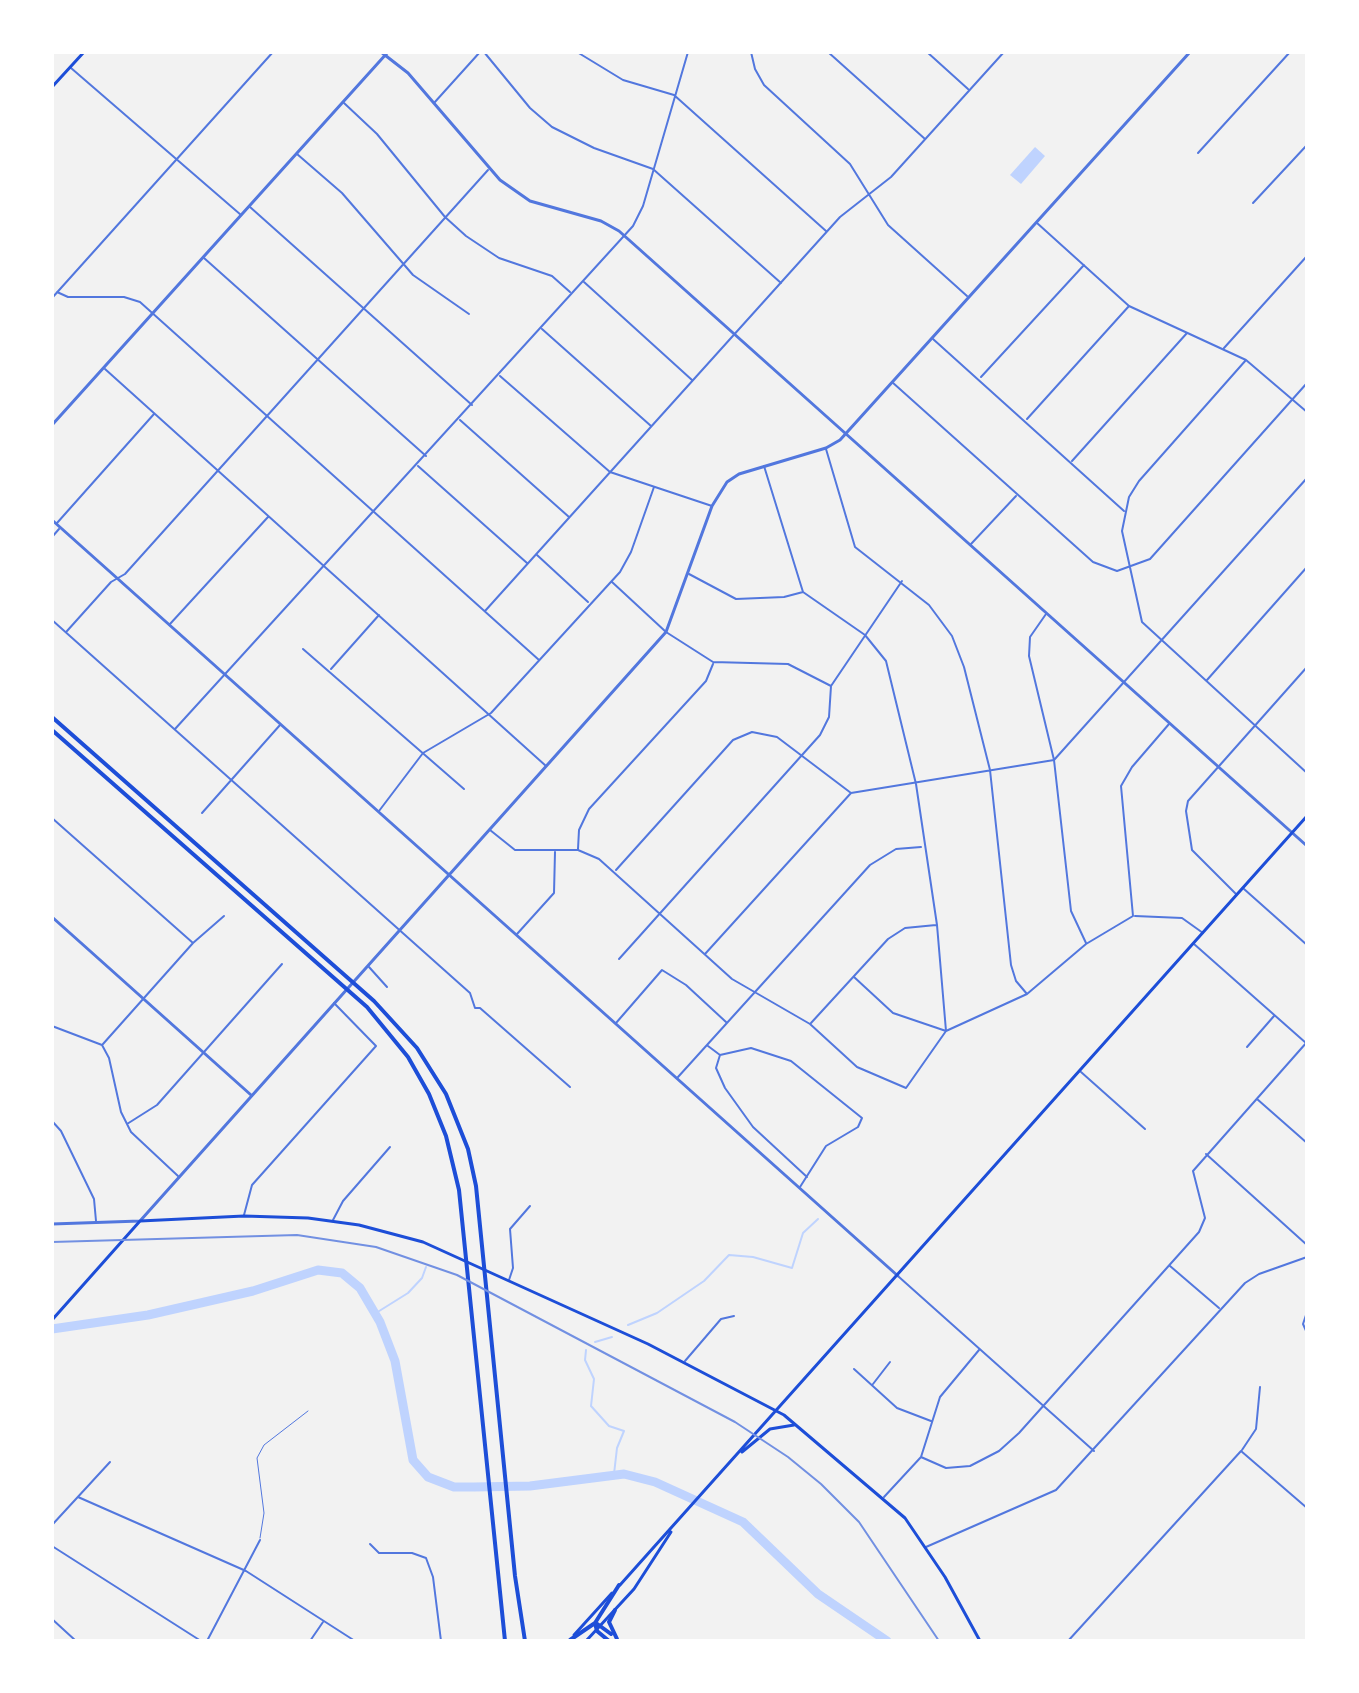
<!DOCTYPE html>
<style>
body{margin:0}
#map{position:relative;width:1359px;height:1693px;overflow:hidden;background:#f2f2f2;font-family:"PT Sans Narrow",sans-serif}
canvas{display:block}
.frame{position:absolute;inset:0;border:54px solid #fff;pointer-events:none}
</style>
<div id="map">
<canvas width="1359" height="1693"></canvas>
<div class="frame"></div>
</div>
<script>
const c = document.querySelector('canvas').getContext('2d');
c.lineJoin = 'round';
function fillPath(path, color) { c.fillStyle = color; c.fill(path, 'evenodd'); }
const toPath = rows => new Path2D(rows.map(r => 'M' + r).join(''));
function stroke(path, color, width, dash) { c.strokeStyle = color; c.lineWidth = width; c.lineCap = dash ? 'butt' : 'round'; c.setLineDash(dash || []); c.stroke(path); }
const water = toPath([
 [1035,147,1045,156,1021,184,1010,175]
]);
const stream = toPath([
 [376,1313,408,1293,422,1278,426,1267],
 [628,1325,657,1313,704,1281,729,1255,753,1257,792,1268,803,1233,818,1219],
 [595,1342,612,1337],
 [586,1350,585,1360,594,1379,591,1406,609,1426,624,1431,617,1448,614,1474]
]);
const river = toPath([
 [52,1329,148,1315,253,1291,318,1270,342,1273,360,1288,380,1322,395,1361,413,1460,428,1477,454,1487,474,1487,530,1486,624,1474,655,1482,743,1522,818,1594,887,1641]
]);
const service = toPath([
 [260,1538,264,1513,257,1458,264,1445,308,1411]
]);
const minor = toPath([
 [484,52,530,108,552,127,594,148,653,169,781,283],
 [577,52,623,80,674,95,826,231],
 [751,52,755,69,764,85,850,164,888,225,967,296],
 [828,52,925,139],
 [927,52,968,89],
 [71,68,241,215],
 [344,103,377,134,445,217,466,236,499,258,552,276,570,292],
 [434,103,480,52],
 [1198,153,1290,52],
 [297,154,342,193,413,275,469,314],
 [1253,203,1307,145],
 [250,207,472,405],
 [1037,223,1129,306,1246,360,1307,412],
 [204,258,426,456],
 [584,282,692,380],
 [57,292,68,297,124,297,140,302,539,660],
 [52,298,273,52],
 [542,329,651,426],
 [933,339,1124,511],
 [1224,348,1307,256],
 [1246,360,1139,481,1129,497,1122,531,1142,622,1307,773],
 [105,369,546,766],
 [500,376,610,472,712,506],
 [981,377,1084,265],
 [892,382,1093,562,1117,571,1150,559,1307,383],
 [1027,419,1129,306],
 [460,420,569,517],
 [826,449,855,547,929,605,952,636,964,667,990,770,1011,965,1016,981,1027,994],
 [1072,461,1187,333],
 [418,466,527,563],
 [764,466,803,592,865,635,886,661,916,784,937,925,946,1031,893,1013,854,977],
 [57,523,154,414],
 [52,537,59,529],
 [971,544,1016,496],
 [537,555,588,602],
 [689,574,736,599,784,597,803,592],
 [612,582,666,632,713,662,788,664,831,686],
 [485,611,840,217,891,177,1004,52],
 [1046,614,1030,637,1029,656,1054,760,1071,911,1086,943],
 [52,620,470,993,475,1008,480,1008,570,1087],
 [170,624,268,517],
 [67,631,111,582,125,574,488,170],
 [303,649,464,789],
 [331,669,379,615],
 [1207,680,1307,567],
 [175,729,633,226,643,206,688,52],
 [379,811,423,753,491,713,620,572,631,552,654,487],
 [202,813,280,725],
 [52,818,193,943],
 [490,830,515,850,578,850,599,859,732,979,810,1024,857,1067,906,1088,946,1031,1027,994,1086,944,1133,916,1121,786,1132,767,1169,724],
 [578,849,579,830,589,809,706,681,713,664],
 [616,870,733,740,752,732,777,737,851,793,1054,760,1307,478],
 [1244,889,1307,945],
 [1236,894,1192,850,1186,811,1188,801,1307,667],
 [1135,916,1182,918,1203,933],
 [517,934,554,893,555,852],
 [1194,944,1306,1043],
 [705,954,851,793],
 [619,959,820,735,829,717,831,686,902,581],
 [369,967,387,987],
 [616,1023,662,970,686,985,726,1022],
 [811,1023,888,939,905,928,936,925],
 [52,1026,102,1045,109,1058,121,1112,131,1132,178,1176],
 [103,1044,193,943,224,916],
 [708,1046,720,1055,716,1068,725,1088,753,1127,807,1177],
 [1247,1047,1274,1016],
 [720,1055,751,1048,791,1061,862,1118,858,1127,826,1146,800,1187],
 [1081,1072,1145,1129],
 [678,1077,870,865,896,849,921,847],
 [1257,1099,1307,1143],
 [52,1121,61,1131,94,1199,96,1221],
 [127,1124,157,1105,282,964],
 [1206,1154,1307,1245],
 [244,1215,252,1185,376,1046,334,1003],
 [333,1220,343,1201,390,1147],
 [1170,1266,1219,1308],
 [899,1277,1094,1451],
 [509,1280,513,1268,510,1229,530,1206],
 [1307,1312,1303,1324,1307,1333],
 [685,1361,721,1319,734,1316],
 [854,1369,897,1408,931,1421],
 [873,1384,890,1362],
 [1242,1450,1256,1429,1260,1387],
 [921,1457,946,1468,970,1466,999,1451,1019,1433,1199,1232,1205,1218,1193,1171,1307,1042],
 [78,1497,246,1571,355,1641],
 [884,1497,921,1457,940,1397,979,1350],
 [52,1525,110,1462],
 [370,1544,379,1553,412,1553,426,1558,433,1577,441,1641],
 [52,1546,201,1641],
 [926,1547,1056,1490,1245,1283,1259,1274,1307,1257],
 [52,1619,76,1641],
 [207,1641,260,1540],
 [310,1641,323,1622],
 [1068,1641,1241,1451,1307,1508]
]);
const tertiary = toPath([
 [381,52,408,73,500,180,530,201,601,221,619,231,1307,846],
 [52,425,388,52],
 [52,520,898,1276],
 [52,917,251,1095],
 [52,1224,140,1221,666,632,712,506,727,482,739,474,826,448,840,440,1190,52]
]);
const secondary = toPath([
 [52,1320,140,1221,244,1216,308,1218,359,1225,423,1242,648,1344,784,1415,905,1518,945,1577,980,1641],
 [742,1452,770,1429,794,1425],
 [620,1585,1307,816],
 [574,1635,612,1593],
 [586,1641,634,1589,671,1532]
]);
const primary = toPath([
 [52,87,84,52]
]);
const motorway = toPath([
 [52,717,374,1001,417,1048,446,1094,468,1149,476,1186,515,1576,525,1641],
 [52,730,367,1007,408,1057,429,1094,446,1136,459,1190,505,1641],
 [615,1610,609,1622,617,1639],
 [595,1623,597,1631,609,1641],
 [596,1623,611,1634],
 [570,1640,595,1623,619,1585]
]);
const rail = toPath([
 [52,1242,297,1235,376,1247,457,1275,735,1422,788,1457,821,1484,859,1522,939,1641]
]);
fillPath(water, '#bfd3fe');
stroke(stream, '#bfd3fe', 2);
stroke(river, '#bfd3fe', 9);
stroke(service, '#5277de', 1);
stroke(minor, '#5277de', 2);
stroke(tertiary, '#5277de', 3);
stroke(secondary, '#1d4ed8', 3);
stroke(primary, '#1d4ed8', 3);
stroke(motorway, '#1d4ed8', 4);
stroke(rail, '#7290e2', 2);
</script>
